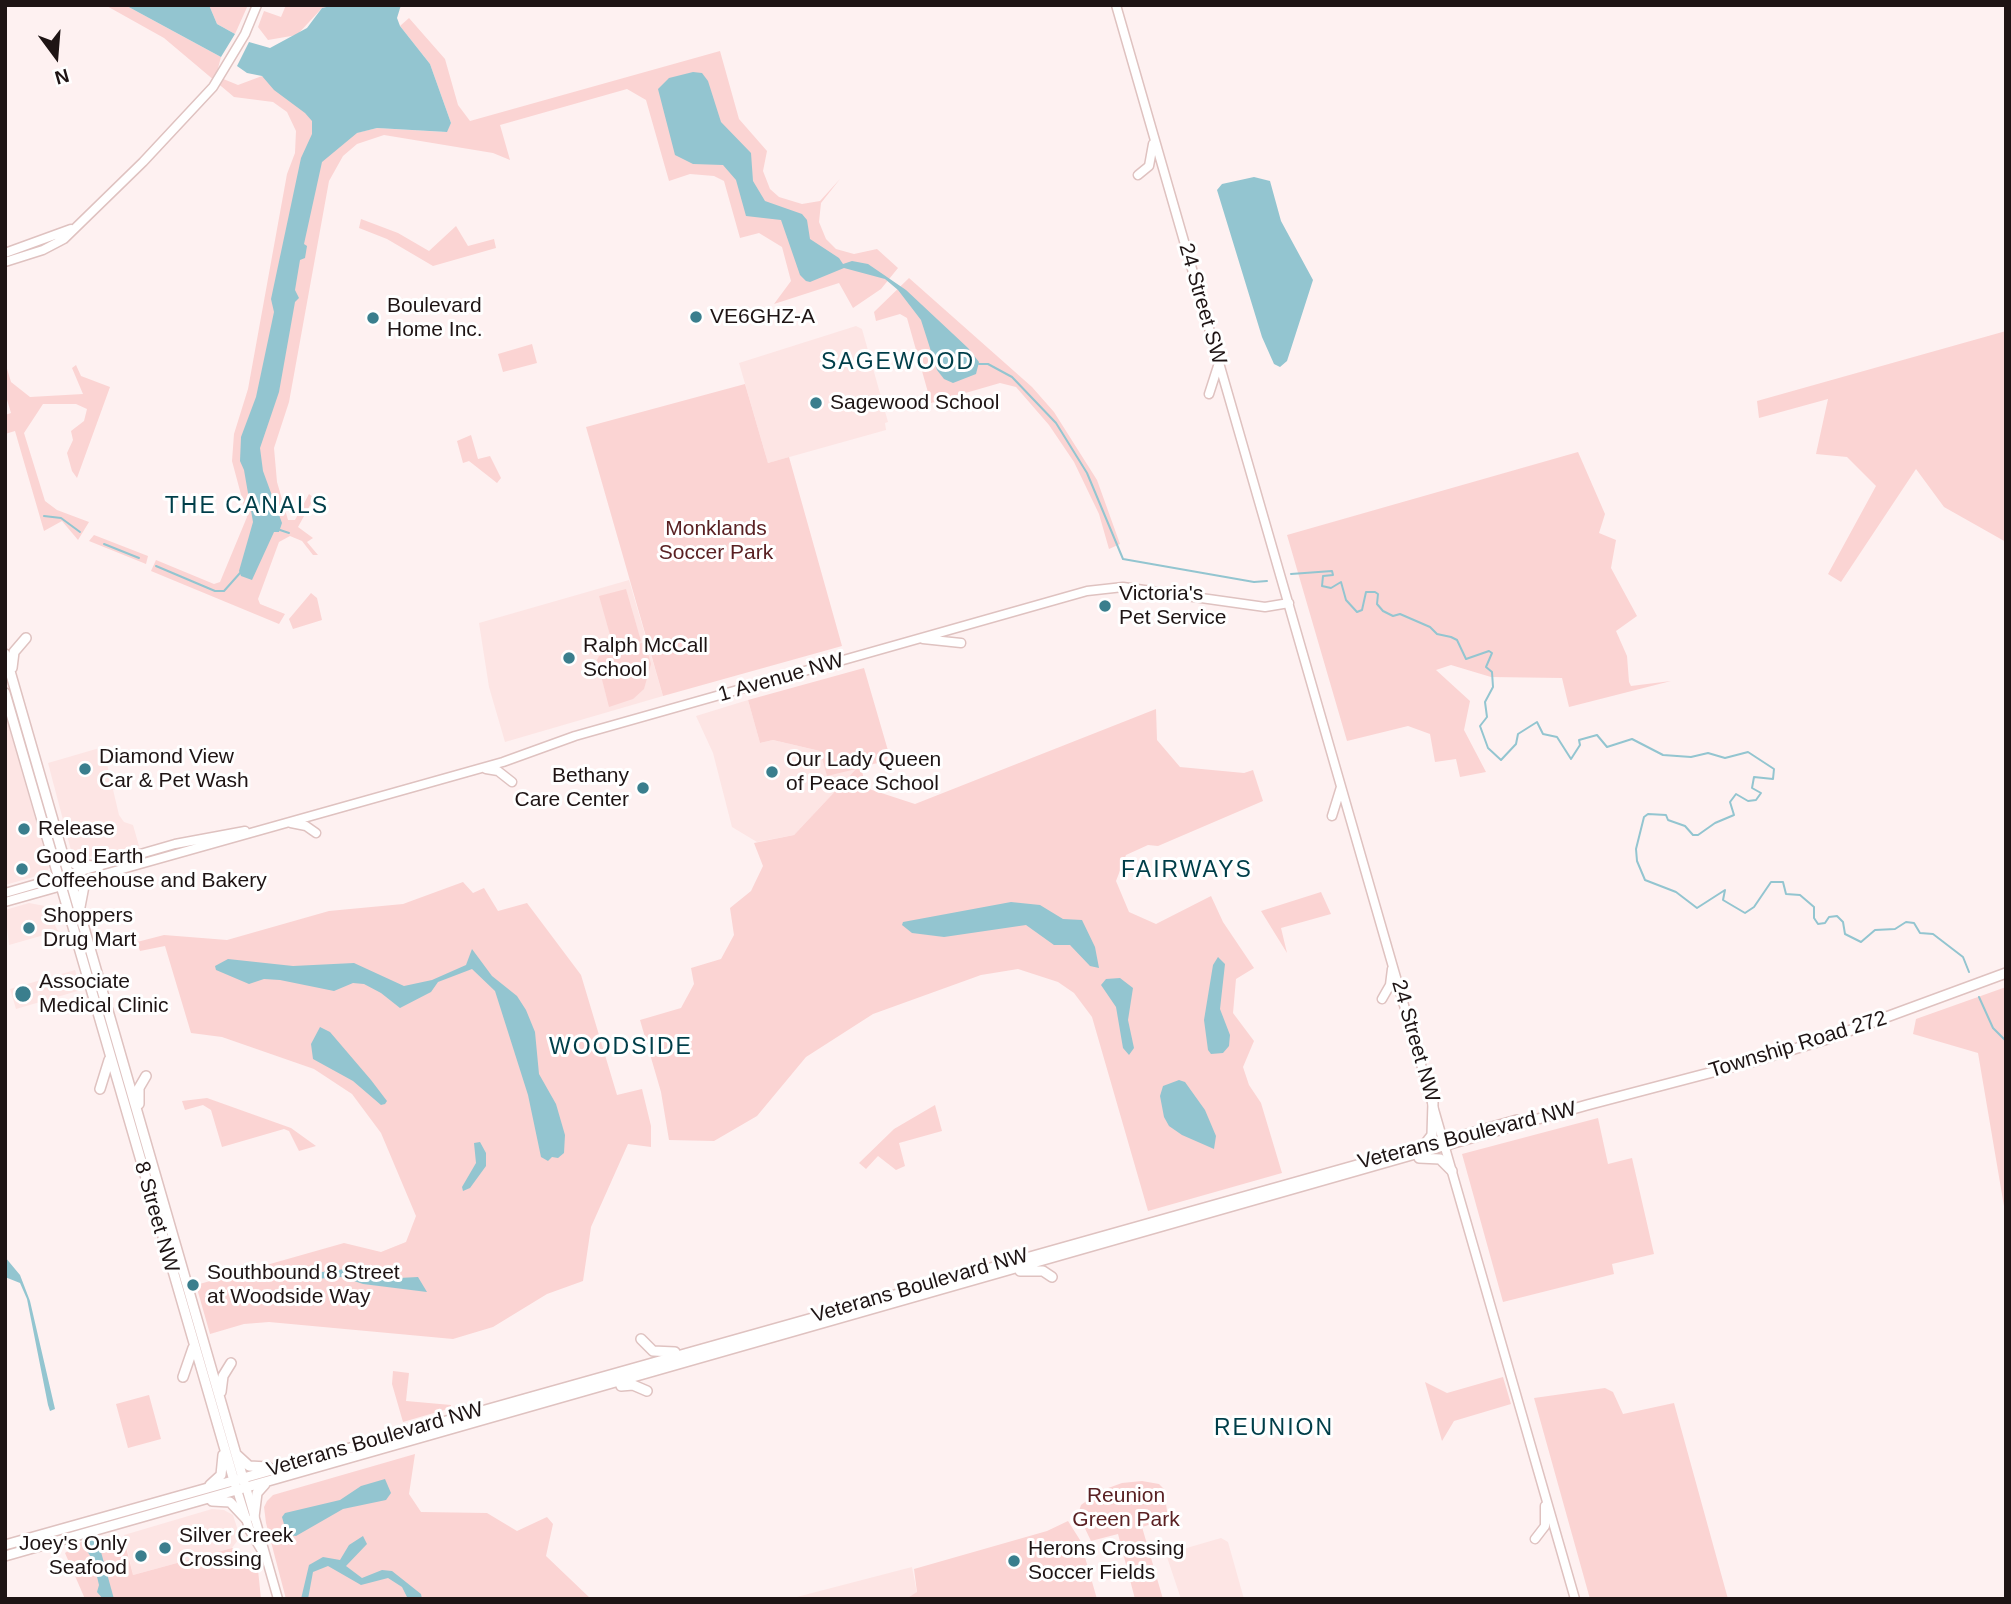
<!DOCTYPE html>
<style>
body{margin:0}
#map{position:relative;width:2011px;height:1604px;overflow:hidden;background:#fef1f1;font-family:Arial,sans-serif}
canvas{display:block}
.frame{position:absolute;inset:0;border:7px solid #1e1414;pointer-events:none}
.north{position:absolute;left:21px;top:21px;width:70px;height:70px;-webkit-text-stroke:5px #fff;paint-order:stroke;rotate:164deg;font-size:19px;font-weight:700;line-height:28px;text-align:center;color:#1e1414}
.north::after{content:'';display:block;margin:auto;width:24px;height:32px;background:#1e1414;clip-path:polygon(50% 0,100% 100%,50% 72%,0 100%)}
</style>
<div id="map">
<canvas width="2011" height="1604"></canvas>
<div class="frame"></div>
<div class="north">N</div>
</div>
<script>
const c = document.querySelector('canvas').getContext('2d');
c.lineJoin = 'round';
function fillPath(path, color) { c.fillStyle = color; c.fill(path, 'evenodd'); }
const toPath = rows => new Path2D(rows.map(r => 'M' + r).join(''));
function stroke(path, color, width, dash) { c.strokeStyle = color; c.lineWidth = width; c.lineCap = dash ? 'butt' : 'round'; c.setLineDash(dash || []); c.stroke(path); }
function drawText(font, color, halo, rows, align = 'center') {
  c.font = font + ' Arial,sans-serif'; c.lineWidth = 6; c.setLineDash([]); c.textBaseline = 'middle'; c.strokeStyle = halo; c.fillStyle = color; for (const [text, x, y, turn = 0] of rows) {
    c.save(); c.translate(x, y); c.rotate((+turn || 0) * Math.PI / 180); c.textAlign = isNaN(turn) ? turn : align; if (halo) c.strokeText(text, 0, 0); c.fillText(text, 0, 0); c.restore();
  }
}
const built = toPath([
 [856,326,862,329,888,422,885,423,886,430,768,463,739,363],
 [629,580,663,696,505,742,489,687,479,623],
 [748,700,760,743,773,740,820,751,857,768,794,835,757,842,732,827,713,753,696,716],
 [5,713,49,867,47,873,5,885],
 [103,747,119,815,124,822,133,825,139,846,79,859,72,854,48,763],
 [29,903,45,906,58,931,9,945,5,910],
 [75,970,81,990,16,1009,10,989],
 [212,1509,224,1510,233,1515,240,1537,232,1548,133,1575,124,1535],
 [1221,1538,1228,1542,1244,1599,1181,1599,1166,1554],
 [912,1567,917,1593,906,1599,789,1599]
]);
const green = toPath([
 [105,5,125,5,221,57,216,76,238,85,262,76,356,133,377,128,446,132,451,123,430,64,400,26,409,18,445,59,458,105,470,121,720,51,739,119,767,151,763,171,770,189,779,197,802,204,820,201,840,179,821,203,819,222,826,239,836,249,854,254,877,249,898,268,881,289,853,308,839,283,774,304,791,281,782,247,759,233,740,238,724,181,714,176,690,174,669,181,646,100,627,89,500,125,510,160,493,153,384,135,357,144,343,156,329,181,289,402,274,448,277,482,288,520,295,520,309,494,314,498,298,527,313,538,307,542,318,555,313,555,302,541,290,536,279,542,258,599,260,604,285,614,279,624,151,571,156,560,214,584,220,582,247,517,232,461,234,434,248,389,287,174,295,153,296,131,287,112,273,102,234,97,164,38],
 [209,5,248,5,235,34,217,24],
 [286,5,335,5,322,8,297,35,268,40,258,27,264,11,281,17],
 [361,219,398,233,429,251,456,226,468,246,494,239,496,248,433,266,387,239,359,228],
 [909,278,1032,387,1054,412,1097,480,1120,544,1109,549,1099,514,1074,462,1049,425,1016,387,1000,383,931,403,907,318,900,314,876,321,874,312],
 [2006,331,2006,542,1944,507,1916,469,1841,582,1828,574,1876,486,1847,457,1816,454,1828,399,1759,418,1757,401],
 [532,344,537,363,503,372,498,354],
 [5,362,11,382,30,397,83,394,72,368,76,365,81,376,110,387,77,478,72,471,67,453,73,440,71,431,84,421,87,409,76,404,43,404,24,433,45,501,57,510,89,522,78,540,62,521,44,531,15,431,5,434,5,415,11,413,5,393],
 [745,384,768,463,789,457,842,646,663,696,586,427],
 [471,435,478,459,490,456,501,478,497,483,469,461,463,463,457,441],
 [1578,452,1605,514,1599,533,1616,540,1611,568,1637,616,1616,631,1627,656,1629,682,1631,686,1671,681,1569,707,1562,678,1491,677,1451,665,1436,670,1470,701,1464,730,1486,772,1460,777,1456,759,1435,762,1430,734,1408,726,1347,741,1287,535],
 [94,535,148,556,146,564,89,541],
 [626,589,641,641,614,649,599,596],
 [311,593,317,598,322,620,293,629,289,619],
 [645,642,651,664,644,689,633,699,609,707,597,660,599,656],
 [864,668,889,754,886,761,861,767,866,788,915,804,1156,709,1157,740,1180,767,1244,773,1253,770,1263,801,1158,846,1148,845,1126,855,1116,881,1129,912,1156,924,1211,896,1223,922,1254,968,1236,979,1233,1013,1254,1041,1243,1067,1249,1085,1261,1103,1282,1173,1148,1211,1092,1017,1074,993,1058,982,1018,969,981,975,873,1014,806,1057,757,1116,714,1141,669,1140,661,1092,640,1020,681,1008,694,984,691,968,721,959,734,935,730,908,751,891,763,866,754,843,794,835,856,769,827,776,820,751,773,740,760,743,748,700],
 [463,882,473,893,484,888,498,911,527,903,581,975,617,1095,642,1089,651,1126,651,1147,628,1144,591,1227,583,1281,547,1294,493,1327,453,1339,269,1322,244,1324,210,1334,196,1285,344,1243,381,1252,406,1242,416,1216,381,1133,352,1094,314,1069,222,1037,191,1033,165,946,140,951,137,942,164,935,227,940,329,911,403,904],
 [1321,892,1331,914,1281,928,1287,953,1261,911],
 [2006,987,2006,1218,1978,1053,1913,1034,1916,1019],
 [207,1098,291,1128,316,1146,299,1151,289,1131,284,1129,222,1147,211,1110,203,1105,185,1110,182,1101],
 [935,1105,942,1131,899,1143,905,1166,896,1170,878,1156,866,1169,859,1163,894,1129],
 [1598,1118,1608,1164,1632,1158,1654,1254,1612,1264,1614,1274,1503,1302,1462,1154],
 [393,1371,409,1373,406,1401,451,1405,451,1408,403,1422,392,1384],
 [1503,1377,1511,1404,1454,1421,1442,1441,1425,1382,1447,1393],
 [1605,1388,1613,1392,1623,1414,1674,1403,1728,1599,1590,1599,1534,1398],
 [149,1395,161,1439,128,1448,116,1404],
 [415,1454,409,1494,421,1512,487,1513,517,1531,547,1517,553,1524,546,1556,591,1599,286,1599,266,1523,264,1507,267,1501,273,1495],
 [1142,1481,1159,1484,1164,1489,1168,1519,1142,1527,1163,1599,1135,1599,1118,1534,1091,1541,1078,1514,1081,1505,1100,1491,1122,1483],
 [1068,1521,1080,1540,1097,1599,906,1599,917,1592,914,1569,1047,1531],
 [106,1536,125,1543,133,1575,232,1548,257,1560,261,1599,85,1599,65,1553,81,1542]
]);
const water = toPath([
 [125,5,209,5,217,24,235,34,221,57],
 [335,5,401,5,397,18,400,26,430,64,451,123,447,132,377,128,357,133,322,162,304,244,307,246,305,258,300,260,295,290,299,298,295,302,279,392,260,448,263,471,282,523,279,532,274,532,252,580,241,576,239,571,253,522,244,470,240,461,241,437,256,397,274,312,271,299,301,158,312,134,312,121,305,113,274,90,262,76,247,73,237,66,249,42,270,48,307,28,322,8],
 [693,72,702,73,708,81,721,122,751,153,753,181,765,201,802,214,807,220,810,239,839,258,843,264,852,261,868,264,906,290,968,348,979,362,976,374,953,383,944,379,937,370,921,320,898,290,885,279,844,268,810,282,806,281,800,275,781,220,746,216,736,180,723,165,693,164,675,155,658,89,669,78],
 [1254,177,1270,181,1281,221,1313,280,1287,361,1280,367,1274,364,1262,337,1217,190,1222,184],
 [1011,902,1040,905,1063,919,1082,920,1095,947,1099,968,1090,966,1070,945,1054,945,1026,925,944,937,912,933,902,925,903,922],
 [472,949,492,976,517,996,526,1010,535,1032,539,1074,556,1104,565,1135,564,1153,558,1158,552,1157,548,1161,541,1157,528,1095,495,991,472,969,438,982,431,992,400,1008,381,993,364,984,353,983,334,991,280,980,264,979,249,984,216,970,215,966,228,959,293,966,354,963,404,986,432,980,466,965],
 [1218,957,1225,964,1220,1009,1230,1035,1229,1046,1223,1053,1211,1054,1208,1050,1204,1020,1213,965],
 [1120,978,1133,988,1128,1020,1134,1048,1129,1055,1123,1048,1116,1007,1101,985,1106,979],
 [320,1027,330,1032,371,1080,387,1101,385,1104,381,1105,353,1081,313,1059,311,1044],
 [1179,1080,1185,1082,1205,1110,1216,1136,1214,1149,1182,1135,1169,1126,1164,1117,1160,1096,1163,1086],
 [480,1142,486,1153,486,1166,470,1188,463,1191,462,1187,476,1163,474,1143],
 [5,1257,20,1275,30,1301,55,1409,50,1411,48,1405,27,1299,20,1283,5,1277],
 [305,1267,322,1272,353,1268,380,1279,418,1277,427,1292,363,1284,342,1277,301,1280,299,1269],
 [385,1479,391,1493,386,1500,343,1509,296,1536,287,1535,282,1517,285,1513,340,1500,361,1486],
 [363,1536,367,1544,346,1566,362,1578,382,1570,392,1571,421,1594,422,1599,408,1599,402,1587,388,1578,361,1585,328,1566,313,1572,308,1599,301,1599,309,1565,323,1557,340,1560,349,1545],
 [95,1537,98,1541,114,1599,103,1599,97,1592,99,1585,93,1560,83,1545,86,1540]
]);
const stream = toPath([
 [979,364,988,364,1012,377,1056,423,1087,473,1123,559,1254,582,1267,581],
 [44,516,61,518,80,532],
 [280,530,289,533],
 [104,544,139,558],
 [156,566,215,591,224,591,240,573],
 [1291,574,1332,571,1333,575,1323,576,1322,586,1331,588,1341,582,1346,600,1357,612,1362,610,1366,592,1375,592,1378,594,1377,604,1383,611,1393,616,1400,614,1430,627,1437,634,1451,637,1457,640,1466,659,1489,651,1492,653,1486,667,1492,672,1493,687,1485,702,1487,717,1480,726,1488,748,1501,760,1516,744,1518,734,1537,722,1543,734,1557,737,1571,759,1580,745,1579,740,1597,735,1607,747,1632,739,1663,755,1691,757,1708,753,1725,758,1748,752,1774,769,1773,779,1754,777,1752,788,1761,793,1756,800,1748,801,1736,794,1730,802,1734,815,1715,823,1698,835,1693,835,1685,826,1668,820,1666,815,1648,814,1644,817,1636,849,1637,861,1645,880,1676,892,1697,908,1725,890,1723,900,1745,913,1754,907,1771,882,1783,882,1786,894,1800,895,1814,907,1814,918,1818,924,1825,923,1829,917,1837,916,1843,922,1845,934,1861,942,1875,930,1895,929,1906,922,1914,923,1920,933,1933,934,1963,957,1969,972],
 [1979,997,1993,1028,2006,1041]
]);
const tertiary = toPath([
 [1116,5,1575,1599],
 [1138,175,1149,166,1153,144],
 [5,253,71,229],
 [5,262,43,250,64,239,143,162,213,87,245,34,257,5],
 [1209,394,1218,366],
 [923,639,961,643],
 [486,769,498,771,512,782],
 [1332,816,1341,787],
 [291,823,306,826,316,833],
 [5,893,175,844,245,831],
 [5,902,503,762,575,736,1087,591,1123,587,1265,607,1289,603],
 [1382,999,1390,985,1392,969],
 [246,1487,278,1599],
 [237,1490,250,1531,262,1551],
 [1535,1539,1545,1526,1545,1506]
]);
const secondary = toPath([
 [5,654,244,1482],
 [12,668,14,652,26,638],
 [5,693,235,1484],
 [65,855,76,865,97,866],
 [80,907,84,886,101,876],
 [100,1089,109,1060],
 [139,1104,139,1088,146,1076],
 [1425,1144,1432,1135,1433,1102],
 [1419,1158,1440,1159,1452,1171],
 [1020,1271,1043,1271,1052,1277],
 [641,1339,653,1351,675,1352],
 [183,1377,193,1348],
 [621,1386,633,1385,647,1391],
 [221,1392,223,1376,231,1363],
 [237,1455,249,1466,268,1467],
 [210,1485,221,1475,223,1455],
 [212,1501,230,1502,246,1519],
 [254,1517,257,1493,265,1484],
 [5,1545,1517,1120],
 [5,1556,1587,1105,1751,1062,1824,1040,2006,973]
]);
const markers = [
 [696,317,7,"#3a7e8d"],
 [373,318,7,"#3a7e8d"],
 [816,403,7,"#3a7e8d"],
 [1105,606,7,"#3a7e8d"],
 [569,658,7,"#3a7e8d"],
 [85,769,7,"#3a7e8d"],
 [772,772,7,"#3a7e8d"],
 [643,788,7,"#3a7e8d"],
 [24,829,7,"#3a7e8d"],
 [22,869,7,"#3a7e8d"],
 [29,928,7,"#3a7e8d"],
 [23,994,9,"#3a7e8d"],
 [193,1285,7,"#3a7e8d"],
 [165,1548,7,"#3a7e8d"],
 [141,1556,7,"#3a7e8d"],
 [1014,1561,7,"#3a7e8d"]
];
const streetNames = [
 ["24 Street SW",1202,304,74],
 ["1 Avenue NW",781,678,-16],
 ["24 Street NW",1415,1041,74],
 ["Township Road 272",1798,1045,-17],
 ["Veterans Boulevard NW",1467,1136,-14],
 ["8 Street NW",156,1217,74],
 ["Veterans Boulevard NW",920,1286,-16],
 ["Veterans Boulevard NW",375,1440,-16]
];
const poiNames = [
 ["Boulevard",387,306],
 ["Home Inc.",387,330],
 ["VE6GHZ-A",710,317],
 ["Sagewood School",830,403],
 ["Victoria's",1119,594],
 ["Pet Service",1119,618],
 ["Ralph McCall",583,646],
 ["School",583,670],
 ["Diamond View",99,757],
 ["Car & Pet Wash",99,781],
 ["Our Lady Queen",786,760],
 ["of Peace School",786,784],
 ["Bethany",629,776,"right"],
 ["Care Center",629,800,"right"],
 ["Release",38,829],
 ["Good Earth",36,857],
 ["Coffeehouse and Bakery",36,881],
 ["Shoppers",43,916],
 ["Drug Mart",43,940],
 ["Associate",39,982],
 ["Medical Clinic",39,1006],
 ["Southbound 8 Street",207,1273],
 ["at Woodside Way",207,1297],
 ["Silver Creek",179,1536],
 ["Crossing",179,1560],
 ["Joey's Only",127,1544,"right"],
 ["Seafood",127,1568,"right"],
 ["Herons Crossing",1028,1549],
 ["Soccer Fields",1028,1573]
];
const parkNames = [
 ["Monklands",716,529],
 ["Soccer Park",716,553],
 ["Reunion",1126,1496],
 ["Green Park",1126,1520]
];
const neighbourhoodNames = [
 ["SAGEWOOD",898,363],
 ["THE CANALS",247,507],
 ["FAIRWAYS",1187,871],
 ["WOODSIDE",621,1048],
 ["REUNION",1274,1429]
];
fillPath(built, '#fde5e4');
fillPath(green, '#fbd4d3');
fillPath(water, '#93c5d0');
stroke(stream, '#93c5d0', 2);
stroke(tertiary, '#dfc2c0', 11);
stroke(secondary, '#dfc2c0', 12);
stroke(tertiary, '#fff', 8);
stroke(secondary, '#fff', 9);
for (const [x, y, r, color] of markers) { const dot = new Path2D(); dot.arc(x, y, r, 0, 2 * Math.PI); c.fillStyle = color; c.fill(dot); stroke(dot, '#fff', 2.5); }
drawText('21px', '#1e1414', '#fff', streetNames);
drawText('21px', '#1e1414', '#fff', poiNames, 'left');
drawText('21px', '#5a2123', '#fff', parkNames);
c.letterSpacing = '2px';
drawText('23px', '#003e49', '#fff', neighbourhoodNames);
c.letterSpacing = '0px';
</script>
